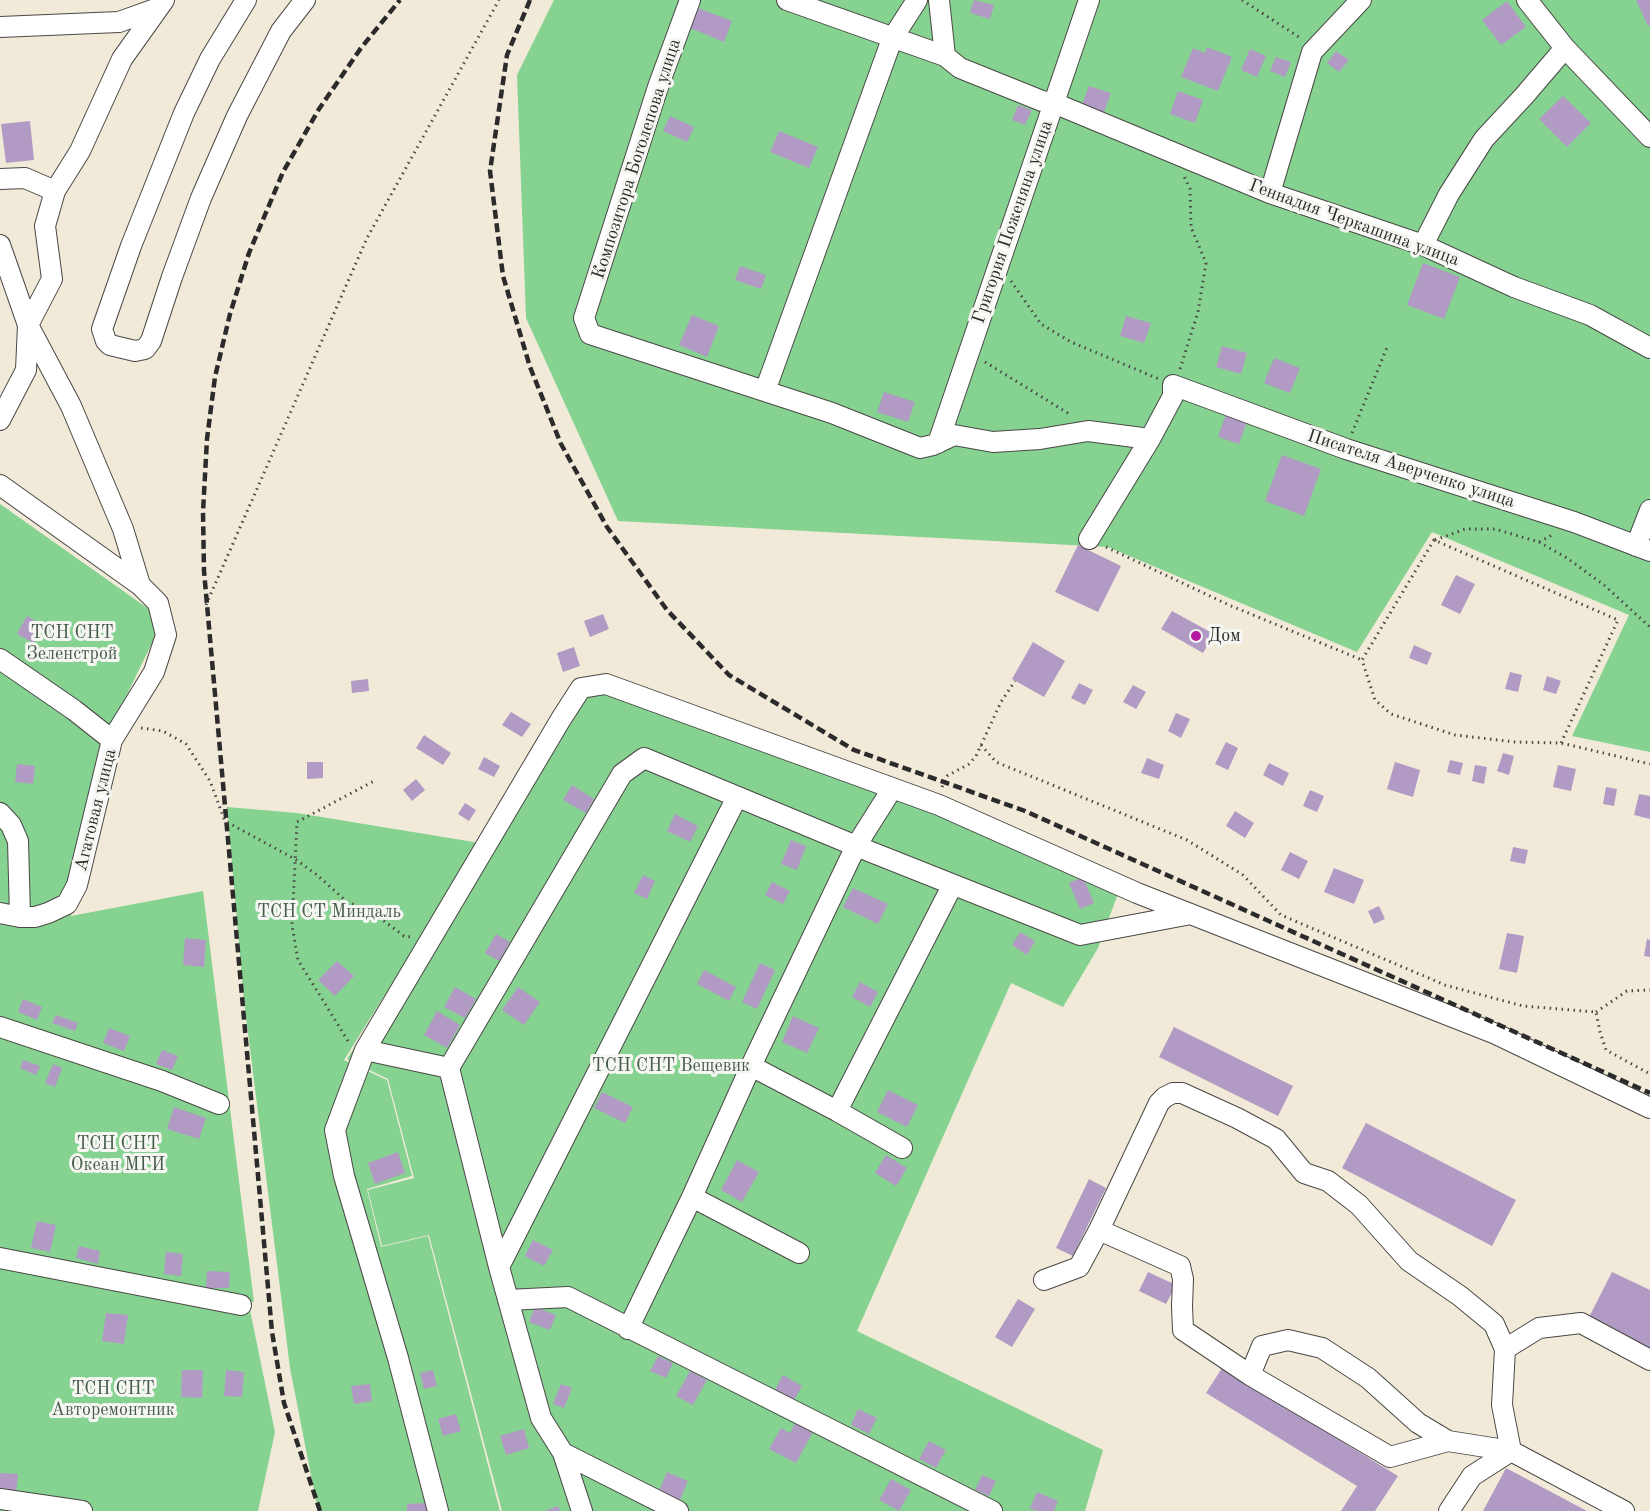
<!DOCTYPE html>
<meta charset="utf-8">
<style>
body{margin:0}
canvas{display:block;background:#f2ead9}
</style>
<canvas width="1650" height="1511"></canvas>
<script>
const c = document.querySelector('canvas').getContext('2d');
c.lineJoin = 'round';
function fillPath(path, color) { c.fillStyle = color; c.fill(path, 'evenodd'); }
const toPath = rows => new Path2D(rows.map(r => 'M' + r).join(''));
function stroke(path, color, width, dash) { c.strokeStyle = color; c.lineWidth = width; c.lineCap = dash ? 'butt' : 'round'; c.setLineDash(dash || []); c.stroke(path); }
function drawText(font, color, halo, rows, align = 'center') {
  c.font = font + ' "Old Standard TT",serif'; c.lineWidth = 6; c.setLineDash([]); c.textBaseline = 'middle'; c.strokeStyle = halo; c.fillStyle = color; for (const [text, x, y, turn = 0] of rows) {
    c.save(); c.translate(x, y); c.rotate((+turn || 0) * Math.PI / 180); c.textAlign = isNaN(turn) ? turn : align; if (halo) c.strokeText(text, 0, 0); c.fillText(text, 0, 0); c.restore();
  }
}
const green = toPath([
 [554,0,1650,0,1650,752,1572,736,1629,615,1432,532,1357,652,1108,547,618,521,526,318,517,75],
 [0,504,153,612,156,635,110,729,84,831,71,916,203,891,254,1302,0,1253],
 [590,676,1123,880,1098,948,1063,1007,1011,983,857,1331,1103,1450,1085,1511,502,1511,429,1235,382,1246,368,1190,414,1178,388,1079,347,1059],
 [227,807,297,813,480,843,344,1060,387,1080,412,1176,367,1189,381,1247,428,1236,500,1511,318,1511,290,1368,244,1001],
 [0,1263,250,1310,275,1432,258,1511,0,1511]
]);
const building = toPath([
 [974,0,994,5,990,19,970,13],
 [1636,0,1650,0,1650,25,1648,26],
 [1507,1,1526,27,1501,45,1482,20],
 [698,8,732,21,724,42,690,28],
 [1207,47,1232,57,1218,91,1181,77,1193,48,1205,53],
 [1250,49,1266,56,1257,77,1241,70],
 [1336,51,1349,60,1339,72,1327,63],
 [1276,57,1291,62,1285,77,1270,71],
 [1089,86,1111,93,1103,115,1081,107],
 [1178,91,1203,100,1195,123,1170,114],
 [1563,96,1591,123,1567,147,1539,119],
 [1018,105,1032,110,1025,125,1012,120],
 [670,116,694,127,687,142,663,131],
 [30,121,34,160,6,163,1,124],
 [779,131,818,147,809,168,770,152],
 [1423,263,1460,277,1444,319,1407,305],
 [740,266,766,275,761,289,735,280],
 [692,315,719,326,707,357,679,345],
 [1126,316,1151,323,1144,343,1120,336],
 [1222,346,1247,353,1241,374,1216,367],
 [1274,358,1300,368,1290,393,1264,383],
 [884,392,915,402,908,422,877,412],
 [1226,414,1247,421,1239,444,1218,437],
 [1282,455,1321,469,1304,516,1265,501],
 [1078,545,1121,566,1098,612,1055,592],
 [1456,575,1475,584,1460,614,1441,605],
 [1172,611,1214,634,1203,653,1161,629],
 [603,614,609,629,590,637,584,621],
 [27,616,43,625,34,643,17,634],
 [1033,642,1065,661,1044,697,1012,679],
 [1414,645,1432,653,1427,665,1409,658],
 [574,647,580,666,563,672,557,653],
 [1510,672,1522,675,1518,692,1505,689],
 [1547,676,1561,681,1556,694,1543,690],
 [368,679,369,691,352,693,351,681],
 [1079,683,1093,690,1085,705,1071,698],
 [1133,685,1146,692,1136,709,1123,702],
 [511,712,531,724,522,737,502,725],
 [1176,713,1190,719,1181,738,1168,731],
 [424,735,451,753,443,765,416,748],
 [1226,742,1238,748,1228,770,1215,764],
 [1503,753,1514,756,1509,775,1497,771],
 [484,757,500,766,494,777,478,769],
 [1147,758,1164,765,1159,779,1141,773],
 [1450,760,1463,763,1460,775,1447,772],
 [307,762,323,762,323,778,307,779],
 [1395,762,1420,770,1413,797,1387,789],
 [1269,763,1289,773,1283,786,1263,775],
 [17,764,35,766,33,784,15,782],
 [1475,765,1487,767,1484,784,1472,781],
 [1558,765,1576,769,1571,791,1553,787],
 [416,779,425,790,412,801,403,790],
 [572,785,594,799,586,813,563,800],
 [1606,787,1617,789,1614,806,1603,804],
 [1310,790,1324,796,1317,812,1303,806],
 [1639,794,1650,796,1650,819,1634,815],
 [465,803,476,810,469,821,458,814],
 [1235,811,1254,823,1245,838,1226,826],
 [675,814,698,826,690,842,667,831],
 [791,840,806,846,797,870,781,864],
 [1513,847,1528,850,1525,864,1510,861],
 [1290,852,1308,861,1299,879,1281,870],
 [1334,868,1364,880,1354,904,1324,892],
 [643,875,655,881,647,899,634,893],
 [1083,877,1094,903,1080,909,1069,883],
 [772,882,790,891,783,904,765,895],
 [853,888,888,904,878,924,843,907],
 [1379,906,1385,919,1374,924,1368,911],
 [1020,932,1035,941,1027,955,1012,945],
 [1507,933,1524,936,1517,973,1499,969],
 [496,934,510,942,499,961,485,953],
 [185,938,206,940,204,967,183,965],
 [1647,939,1650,940,1650,957,1644,956],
 [337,961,354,976,335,996,318,980],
 [760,963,775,970,757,1009,742,1002],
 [704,970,736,987,729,1001,697,984],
 [860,982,878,992,870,1007,852,997],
 [455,987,476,999,465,1018,444,1007],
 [518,987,540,1002,524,1025,502,1010],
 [23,999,42,1007,37,1020,18,1012],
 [437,1011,460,1025,447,1048,424,1035],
 [56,1015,78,1023,75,1031,52,1023],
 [793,1016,819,1028,807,1053,782,1042],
 [1174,1027,1293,1086,1278,1116,1159,1057],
 [109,1028,130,1036,124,1051,103,1043],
 [162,1050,178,1056,172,1070,156,1064],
 [23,1060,40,1066,36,1075,20,1068],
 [53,1064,62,1068,55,1087,45,1083],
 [888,1090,918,1105,907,1127,877,1112],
 [602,1092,633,1107,625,1123,594,1108],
 [174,1107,206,1118,199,1139,167,1129],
 [1366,1123,1516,1200,1492,1246,1342,1168],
 [398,1152,405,1173,375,1184,368,1163],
 [886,1155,907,1168,896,1186,875,1173],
 [737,1160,759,1172,742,1202,721,1190],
 [1089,1179,1106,1188,1073,1256,1056,1248],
 [37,1221,56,1225,50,1252,31,1248],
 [533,1240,553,1250,544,1266,525,1256],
 [79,1246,100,1251,98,1264,76,1258],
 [166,1252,183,1254,181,1276,164,1274],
 [207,1271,230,1272,229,1288,206,1288],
 [1148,1272,1176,1285,1166,1304,1139,1291],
 [1612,1272,1650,1290,1650,1350,1588,1319],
 [1018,1299,1035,1309,1012,1347,995,1337],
 [535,1307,556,1315,550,1330,529,1322],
 [106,1313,128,1315,124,1344,102,1341],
 [658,1356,673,1363,666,1378,650,1371],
 [1222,1368,1398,1476,1375,1511,1341,1511,1357,1486,1206,1393],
 [182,1370,203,1370,202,1398,181,1397],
 [226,1370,244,1372,242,1397,224,1396],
 [433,1370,437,1386,424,1389,420,1373],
 [690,1371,707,1380,693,1405,676,1396],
 [783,1375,802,1386,794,1400,775,1390],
 [370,1384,372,1401,354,1404,351,1386],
 [561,1384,572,1388,564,1408,553,1404],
 [858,1409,877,1418,869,1434,851,1425],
 [456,1414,461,1431,443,1436,438,1419],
 [796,1421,814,1430,796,1463,769,1449,781,1428,790,1433],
 [524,1429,529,1448,506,1455,500,1436],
 [929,1441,946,1450,936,1468,919,1459],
 [1506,1468,1587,1511,1483,1511],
 [667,1472,688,1481,680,1500,659,1491],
 [0,1473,18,1474,16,1493,0,1492],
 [982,1475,996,1481,989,1496,975,1490],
 [891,1479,911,1490,899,1511,879,1500],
 [1037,1492,1058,1501,1054,1511,1037,1511,1030,1508],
 [426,1503,427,1511,407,1511,407,1504],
 [558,1506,560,1511,544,1511]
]);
const path = toPath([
 [1242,0,1302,39],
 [1011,281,1041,324,1071,342,1159,379],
 [985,362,1071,415],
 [1180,369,1198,312,1206,263,1191,227,1190,189,1184,176],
 [1352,433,1388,345],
 [1435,540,1465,529,1495,529,1539,542,1552,535],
 [1539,542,1567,558,1604,585,1650,627],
 [1106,547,1229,605,1362,660],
 [206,605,367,238,499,0],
 [141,728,163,731,186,744,210,781,225,821,295,859,317,875,346,901,372,912,404,936,411,937],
 [1561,743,1618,620,1434,540,1362,660,1375,700,1391,714,1455,735,1515,742,1561,743,1650,764],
 [981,745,996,762,1187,840,1243,875,1281,915,1445,985,1523,1006,1596,1012,1600,1032,1606,1050,1650,1074],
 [942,787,947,776,969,764,976,756,1001,702,1015,681],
 [1596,1012,1627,991,1650,990],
 [348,1041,298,960,292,925,297,822,374,781]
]);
const minor = toPath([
 [246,0,210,59,184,113,131,246,102,329,106,341,110,345,135,351,145,349,151,341,172,277,201,198,237,116,281,31,305,0],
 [690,0,658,87,584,318,590,334,832,413,920,448,933,445,954,435,993,442,1040,439,1088,431,1150,439],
 [787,0,945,56],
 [939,0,945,56,960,68,1042,101,1054,103,1270,193,1423,245,1514,287,1590,315,1650,348],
 [1527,0,1565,48,1650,137],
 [0,27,119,22,158,8],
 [0,179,25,178,55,191],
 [1270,193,1312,52,1361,0],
 [0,245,28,325,71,406,123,529,140,585],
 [1423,245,1449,194,1484,139,1524,96,1565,48],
 [765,391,892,39,917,0],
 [0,420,26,370,28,325,52,279,45,226,55,191,80,151,122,59,164,0],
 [938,443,1089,0],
 [0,485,140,585,158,603,166,635,154,672,112,740,77,885,67,904,48,913,35,917,20,917,0,913],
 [1089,539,1150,439,1173,396,1173,385,1346,449,1574,522,1650,551],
 [1636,546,1650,510],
 [0,659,74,710,112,740],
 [892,789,856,846,1080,935,1191,914],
 [0,813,11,825,18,841,20,917],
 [0,1027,162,1081,219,1104],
 [365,1050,449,1068,499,1267,541,1418,563,1453,582,1511],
 [751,1066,837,1111,902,1148],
 [449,1068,622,774,644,758,856,846,751,1066,692,1197,628,1329],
 [837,1111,952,886],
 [692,1197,799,1253],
 [1099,1230,1180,1266,1183,1279,1182,1306,1183,1330,1250,1375,1390,1457,1448,1441],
 [0,1258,241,1305],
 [499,1267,737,797],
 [1044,1280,1079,1267,1099,1230,1159,1103,1165,1097,1173,1093,1182,1093,1237,1118,1276,1139,1304,1173,1328,1181,1359,1205,1409,1261,1460,1296,1494,1324,1505,1349],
 [508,1300,568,1297,992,1511],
 [1250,1375,1262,1346,1288,1340,1322,1348,1368,1378,1418,1423,1448,1441,1511,1451,1472,1476,1449,1511],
 [563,1453,678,1511],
 [0,1499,82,1511],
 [438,1511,398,1358,344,1176,335,1130,365,1050,561,719,581,688,606,684,939,805,1137,893,1496,1034,1650,1108],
 [1624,1511,1511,1451,1502,1405,1505,1349,1539,1328,1581,1323,1650,1360]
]);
const rail = toPath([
 [530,0,507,55,490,171,503,276,530,367,561,444,607,527,667,610,729,675,854,750,1025,811,1650,1093],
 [320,1511,284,1403,272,1332,204,571,203,512,207,439,215,377,230,314,249,253,283,172,319,109,361,48,400,0]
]);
const markers = [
 [1196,636,6,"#b5179e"]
];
const streetNames = [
 ["Композитора Боголепова улица",637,159,-72],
 ["Григория Поженяна улица",1013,222,-71],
 ["Геннадия Черкашина улица",1354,223,20],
 ["Писателя Аверченко улица",1411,469,18],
 ["Агатовая улица",96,810,-76]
];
const parkNames = [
 ["ТСН СНТ",72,633],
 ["Зеленстрой",72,654],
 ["ТСН СТ Миндаль",329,912],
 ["ТСН СНТ Вещевик",671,1066],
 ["ТСН СНТ",118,1144],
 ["Океан МГИ",118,1165],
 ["ТСН СНТ",113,1389],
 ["Авторемонтник",113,1410]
];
const poiNames = [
 ["Дом",1208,636]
];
fillPath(green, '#86d291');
fillPath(building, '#b19bc4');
stroke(minor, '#494845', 22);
stroke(path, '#494845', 3, [1.5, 4.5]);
stroke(minor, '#fff', 20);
stroke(rail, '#2b2b2b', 4.5, [9, 4.5]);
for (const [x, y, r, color] of markers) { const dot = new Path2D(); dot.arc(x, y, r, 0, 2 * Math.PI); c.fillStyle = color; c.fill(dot); stroke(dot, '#f6f6f2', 2); }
drawText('18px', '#2b2b2b', '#f6f6f2', streetNames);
drawText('18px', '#465d4a', '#f6f6f2', parkNames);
drawText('18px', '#2b2b2b', '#f6f6f2', poiNames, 'left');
</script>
